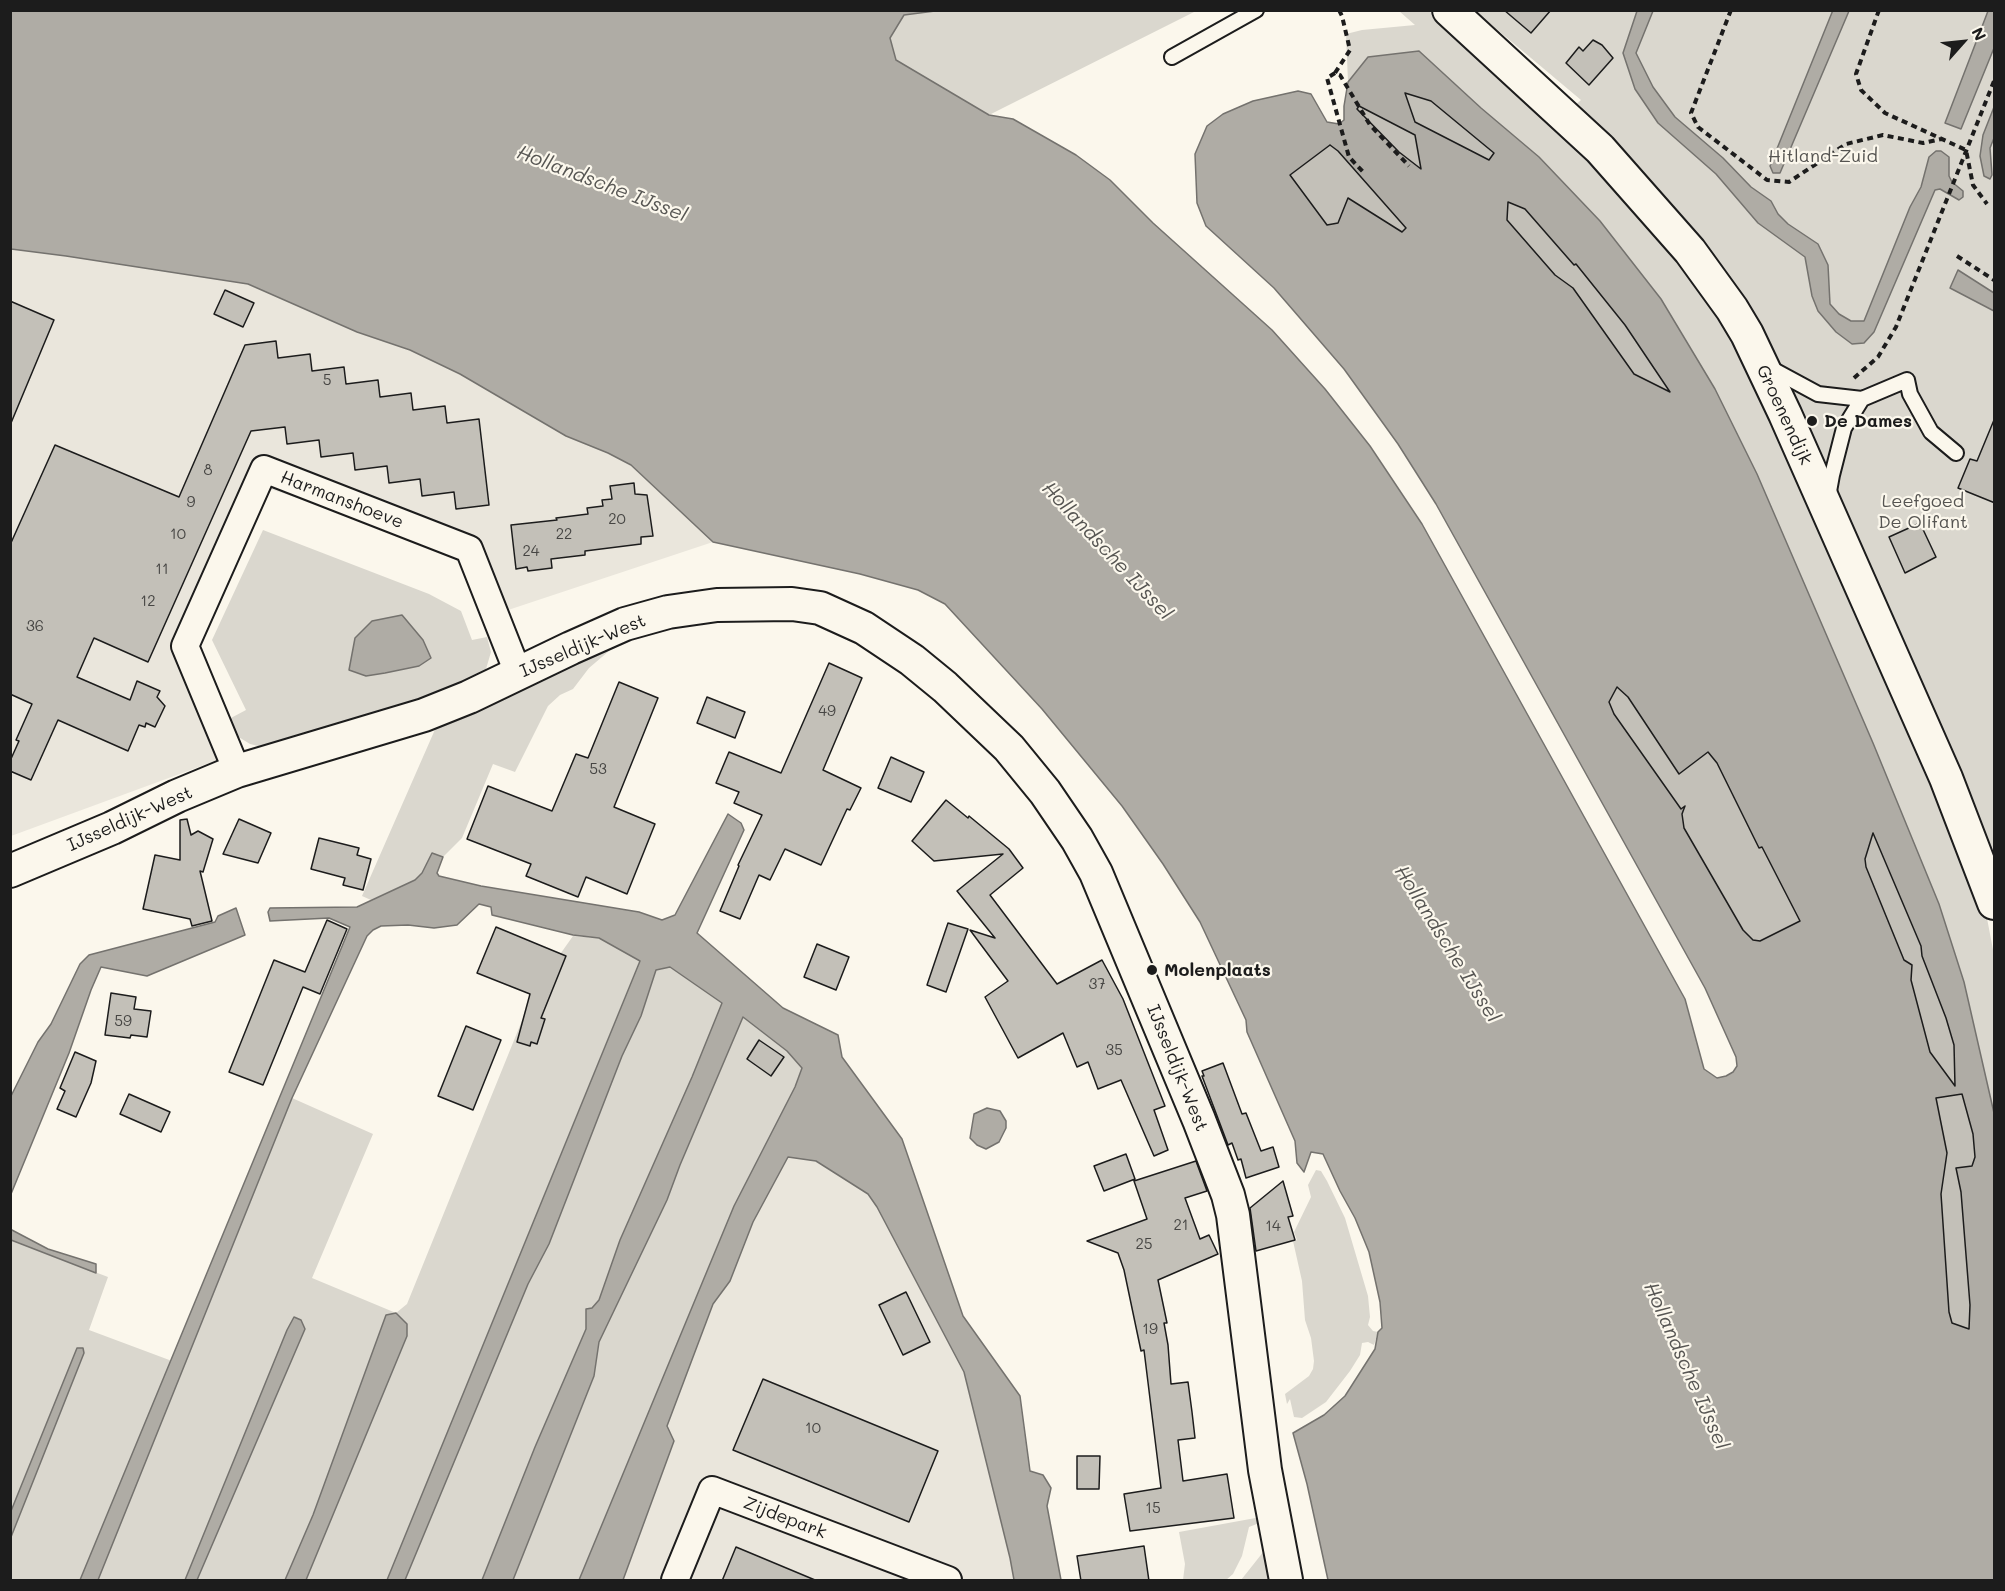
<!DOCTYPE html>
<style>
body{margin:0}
#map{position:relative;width:2005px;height:1591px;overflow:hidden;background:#fbf7ec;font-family:Mali,sans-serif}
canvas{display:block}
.frame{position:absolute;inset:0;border:12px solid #1c1c1c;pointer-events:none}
.north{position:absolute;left:1933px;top:12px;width:60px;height:60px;-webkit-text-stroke:4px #fbf7ec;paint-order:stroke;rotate:63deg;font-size:16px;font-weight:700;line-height:24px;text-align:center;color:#1c1c1c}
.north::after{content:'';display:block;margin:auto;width:21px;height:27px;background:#1c1c1c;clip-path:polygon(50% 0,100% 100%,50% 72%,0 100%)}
</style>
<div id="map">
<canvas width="2005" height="1591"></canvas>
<div class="frame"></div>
<div class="north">N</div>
</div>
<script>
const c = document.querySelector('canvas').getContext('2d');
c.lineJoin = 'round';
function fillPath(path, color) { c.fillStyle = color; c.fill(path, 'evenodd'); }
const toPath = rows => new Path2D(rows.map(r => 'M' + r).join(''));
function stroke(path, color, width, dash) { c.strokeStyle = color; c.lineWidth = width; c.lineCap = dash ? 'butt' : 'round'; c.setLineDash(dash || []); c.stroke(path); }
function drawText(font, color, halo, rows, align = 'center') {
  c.font = font + ' Mali,sans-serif'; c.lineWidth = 4.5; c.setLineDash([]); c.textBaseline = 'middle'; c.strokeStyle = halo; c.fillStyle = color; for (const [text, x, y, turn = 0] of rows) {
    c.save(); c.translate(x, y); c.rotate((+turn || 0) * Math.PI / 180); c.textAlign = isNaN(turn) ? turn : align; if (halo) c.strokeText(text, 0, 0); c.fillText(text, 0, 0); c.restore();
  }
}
const built = toPath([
 [11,194,554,394,713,542,487,617,467,554,255,484,183,644,234,754,11,836],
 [788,1157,816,1161,868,1194,877,1207,964,1372,1010,1558,1014,1580,623,1580,674,1441,667,1426,713,1304,730,1281,753,1222]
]);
const green = toPath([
 [935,11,1196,11,989,115,896,60,890,38,904,15],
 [1399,11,1429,11,1592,155,1726,314,1982,892,1994,955,1994,1113,1964,982,1939,904,1873,743,1837,660,1539,157,1481,108,1419,51,1368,57,1348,82,1346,34,1362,30,1415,25],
 [1475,11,1994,11,1994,865,1788,389,1573,107,1581,100],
 [263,530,429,594,461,611,472,640,487,637,491,652,486,669,479,677,454,690,266,748,250,744,237,736,229,719,246,710,212,640],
 [683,622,630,640,609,651,589,668,573,689,560,695,548,706,515,772,493,764,462,838,443,857,432,853,422,873,415,880,371,900,362,896,437,725,609,642],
 [573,936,599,938,640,960,387,1580,306,1580,407,1336,396,1313,386,1315,313,1515,285,1580,197,1580,305,1329,294,1318,287,1330,185,1580,98,1580,292,1098,373,1134,312,1278,396,1313,407,1304,534,991],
 [670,967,723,1003,692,1077,620,1240,599,1300,592,1308,586,1310,586,1329,535,1447,482,1580,405,1580,528,1283,549,1244,622,1056,641,1016,656,970],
 [743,1017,787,1051,802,1067,795,1087,734,1206,579,1580,513,1580,594,1377,599,1342,667,1200,680,1165],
 [1316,1170,1321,1171,1327,1181,1345,1218,1368,1296,1370,1317,1368,1325,1373,1331,1378,1332,1374,1345,1368,1342,1362,1343,1360,1355,1350,1371,1326,1402,1302,1418,1294,1417,1290,1399,1287,1404,1285,1394,1309,1376,1313,1369,1314,1361,1311,1338,1305,1320,1302,1281,1293,1241,1297,1240,1294,1232,1311,1197,1308,1185],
 [11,1240,108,1277,89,1330,172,1361,80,1580,11,1580,10,1537,84,1353,77,1348,11,1511],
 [1261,1517,1262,1522,1249,1527,1242,1556,1233,1574,1226,1580,1183,1580,1185,1564,1179,1532],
 [1264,1551,1268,1552,1275,1580,1241,1580]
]);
const water = toPath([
 [1833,10,1849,11,1780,173,1773,173,1770,166,1833,10],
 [11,11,935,11,904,15,890,38,896,60,989,115,1013,119,1076,155,1110,180,1153,223,1272,330,1325,389,1370,446,1422,524,1685,999,1704,1069,1717,1078,1726,1076,1733,1072,1737,1066,1736,1057,1705,988,1436,504,1398,444,1344,369,1274,288,1206,226,1197,203,1195,154,1207,126,1223,114,1253,101,1298,91,1311,94,1327,122,1339,124,1344,120,1344,106,1348,82,1368,57,1419,51,1481,108,1539,157,1600,221,1661,299,1715,389,1757,474,1873,743,1939,904,1964,982,1994,1113,1994,1580,1328,1580,1307,1484,1293,1433,1324,1415,1345,1396,1375,1349,1378,1332,1382,1328,1380,1302,1369,1252,1355,1218,1340,1191,1323,1154,1311,1152,1304,1172,1297,1163,1295,1141,1247,1032,1246,1020,1200,922,1163,864,1122,806,1042,709,945,604,918,590,860,574,713,542,631,465,608,453,566,436,460,374,410,350,357,332,248,284,66,256,11,249,11,11],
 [1637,11,1653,11,1636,53,1653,87,1675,117,1723,158,1751,187,1771,201,1778,214,1788,224,1818,244,1828,265,1830,304,1839,314,1851,321,1864,321,1910,207,1921,187,1929,157,1936,151,1941,151,1949,157,1949,176,1952,182,1963,191,1963,197,1959,200,1940,189,1935,190,1874,332,1864,343,1852,344,1836,332,1818,311,1812,296,1805,257,1758,223,1716,174,1658,123,1635,89,1623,53,1637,11],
 [1988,11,1994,11,1994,48,1961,129,1945,123,1988,11],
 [1994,107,1994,138,1990,148,1992,175,1990,179,1984,176,1980,156,1983,135,1994,107],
 [1958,270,1994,293,1994,311,1950,288,1958,270],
 [402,615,423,640,431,658,419,666,385,673,366,676,349,670,355,638,372,621,402,615],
 [728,814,741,823,744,830,697,933,783,1008,838,1035,842,1057,902,1139,963,1316,1020,1396,1030,1471,1043,1475,1051,1488,1047,1506,1061,1580,1014,1580,1010,1558,964,1372,877,1207,868,1194,816,1161,788,1157,753,1222,730,1281,713,1304,667,1426,674,1441,623,1580,579,1580,734,1206,795,1087,802,1068,787,1051,743,1017,680,1165,667,1200,599,1342,594,1376,513,1580,482,1580,535,1447,586,1329,586,1309,592,1308,599,1300,620,1240,692,1077,722,1003,670,967,656,970,641,1016,622,1056,549,1244,528,1284,405,1580,387,1580,640,961,599,938,573,935,492,915,491,907,479,904,457,925,434,928,408,925,381,926,373,930,367,936,292,1098,98,1580,80,1580,350,927,329,918,270,921,268,912,270,908,357,907,415,880,422,873,432,853,443,857,437,873,439,876,481,886,639,912,662,920,675,915,728,814],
 [236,908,245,935,147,976,101,967,91,990,69,1053,11,1194,11,1096,38,1042,51,1024,80,964,89,955,215,922,218,916,236,908],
 [987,1108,1000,1111,1006,1121,1006,1128,999,1142,986,1149,977,1145,970,1138,974,1114,987,1108],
 [10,1229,48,1249,96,1264,96,1273,11,1240,10,1229],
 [396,1313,407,1324,407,1336,306,1580,285,1580,313,1515,386,1315,396,1313],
 [294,1317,301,1320,305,1329,197,1580,185,1580,287,1330,294,1317],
 [77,1348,83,1348,84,1353,11,1537,11,1511,77,1348]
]);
const building = toPath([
 [1504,10,1551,10,1531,33,1504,10],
 [1593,40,1602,45,1613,58,1589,85,1566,63,1579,47,1583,51,1593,40],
 [1405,93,1431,101,1494,153,1489,160,1415,122,1405,93],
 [1359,106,1415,135,1421,169,1399,152,1357,109,1359,106],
 [1330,145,1338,151,1406,228,1402,232,1348,198,1338,223,1327,225,1290,175,1330,145],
 [1508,202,1525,209,1574,265,1576,264,1625,325,1670,392,1634,374,1573,288,1555,275,1507,220,1508,202],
 [225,290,254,303,243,327,214,314,225,290],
 [10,301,54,320,11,423,10,423,10,301],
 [276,341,278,358,310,354,312,371,344,367,346,384,378,380,380,397,411,393,413,410,445,406,447,423,479,419,489,505,456,509,454,492,422,496,420,479,389,483,387,466,355,470,353,453,321,457,319,440,287,444,285,427,251,431,148,662,94,638,77,677,130,700,137,681,160,691,157,697,165,706,155,727,146,723,145,727,139,725,128,751,58,720,31,780,10,771,10,761,19,741,16,740,32,704,10,694,10,545,55,445,179,497,245,345,276,341],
 [1994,420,1995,420,1995,503,1958,488,1970,459,1977,461,1994,420],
 [634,483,635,494,647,495,653,536,641,537,641,544,585,551,585,555,551,559,552,568,528,571,527,567,516,569,511,525,557,520,556,518,588,514,587,508,603,506,602,500,612,499,610,486,634,483],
 [1920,523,1936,557,1905,573,1889,537,1920,523],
 [829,663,862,678,823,770,861,788,850,810,847,809,821,865,785,849,770,880,759,875,740,919,720,911,739,866,738,865,762,815,734,803,739,792,716,783,729,752,781,773,829,663],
 [619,682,658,698,614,807,655,824,627,894,586,877,578,897,526,876,531,864,467,839,488,786,552,811,576,754,588,758,619,682],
 [1617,687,1628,697,1679,774,1708,752,1717,763,1759,848,1762,847,1800,921,1760,941,1753,940,1743,930,1684,828,1682,814,1685,806,1681,809,1614,714,1609,702,1617,687],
 [707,697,745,712,735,738,697,723,707,697],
 [891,757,924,772,911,802,878,788,891,757],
 [946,800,968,818,969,816,1009,849,1023,868,990,895,1057,984,1102,960,1123,999,1165,1106,1154,1110,1168,1150,1154,1156,1121,1080,1098,1089,1088,1062,1077,1067,1063,1033,1018,1058,985,997,1008,981,970,930,995,938,957,891,1003,854,934,861,912,841,946,800],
 [187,819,191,835,198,831,213,839,203,872,200,871,212,921,192,926,190,919,143,909,155,855,180,860,180,820,187,819],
 [239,819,271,833,258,863,223,854,239,819],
 [1873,833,1921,946,1922,956,1946,1018,1954,1045,1955,1086,1930,1052,1911,980,1912,965,1904,960,1866,867,1865,859,1873,833],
 [319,838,359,848,357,855,371,859,363,890,343,885,345,878,311,869,319,838],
 [327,920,347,929,320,994,303,987,263,1085,229,1072,274,960,305,972,327,920],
 [948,923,968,929,946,992,927,985,948,923],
 [496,927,566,956,541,1018,545,1019,537,1044,531,1042,530,1046,517,1042,530,994,477,973,496,927],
 [817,944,849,957,836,990,804,977,817,944],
 [111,993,136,997,134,1009,151,1011,147,1037,131,1035,130,1038,105,1035,111,993],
 [466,1026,501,1040,473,1110,438,1096,466,1026],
 [759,1040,784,1057,771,1076,747,1059,759,1040],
 [75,1052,96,1061,91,1083,76,1117,57,1109,65,1091,60,1088,75,1052],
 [1223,1063,1242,1114,1246,1113,1261,1151,1273,1147,1279,1167,1246,1178,1241,1159,1238,1160,1232,1143,1228,1145,1202,1076,1204,1076,1202,1071,1223,1063],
 [129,1094,170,1112,161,1132,120,1114,129,1094],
 [1962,1094,1973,1134,1975,1157,1972,1166,1956,1168,1961,1192,1970,1305,1969,1329,1952,1323,1949,1312,1941,1194,1947,1153,1936,1098,1962,1094],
 [1126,1154,1135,1179,1104,1191,1094,1166,1126,1154],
 [1196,1161,1207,1191,1185,1198,1200,1239,1209,1235,1218,1254,1158,1280,1167,1323,1164,1323,1168,1345,1171,1384,1188,1382,1192,1412,1195,1438,1178,1440,1183,1481,1227,1474,1234,1518,1130,1531,1124,1494,1161,1488,1144,1350,1141,1351,1124,1270,1118,1253,1087,1241,1147,1219,1134,1181,1196,1161],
 [1283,1181,1293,1216,1288,1217,1295,1240,1256,1251,1250,1208,1283,1181],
 [906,1292,930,1342,903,1355,879,1305,906,1292],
 [763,1379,938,1451,909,1522,733,1450,763,1379],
 [1077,1456,1100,1456,1099,1489,1077,1489,1077,1456],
 [1144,1546,1149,1581,1081,1581,1077,1556,1144,1546],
 [736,1547,815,1580,815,1581,722,1581,736,1547]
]);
const path = toPath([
 [1339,10,1342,16,1350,50,1335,73,1340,75,1370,125,1409,166],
 [1731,10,1691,113,1698,127,1767,180,1789,182,1846,144,1883,135,1923,143,1941,139],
 [1879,10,1856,74,1861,90,1885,113,1966,150,1973,185,1987,204],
 [1335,73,1327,78,1349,157,1365,174],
 [1957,256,1994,280],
 [1854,378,1878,357,1896,327,1994,81]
]);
const service = toPath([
 [1172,57,1256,10],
 [1768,367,1818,394,1862,399,1907,380,1910,394,1931,432,1956,453],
 [1828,497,1832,475,1844,428,1862,399]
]);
const minor = toPath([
 [237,771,185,646,264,469,469,549,518,673],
 [675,1580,712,1490,948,1580]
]);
const tertiary = toPath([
 [1449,10,1600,149,1690,251,1732,309,1747,334,1785,414,1946,778,1994,903],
 [10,871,112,828,177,796,237,771,424,715,469,697,571,648,625,624,668,612,717,605,792,604,820,608,864,628,912,660,945,687,1009,748,1045,792,1077,839,1096,873,1199,1120,1228,1195,1233,1215,1265,1470,1286,1580]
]);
const markers = [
 [1812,421,6,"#1c1c1c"],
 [1152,970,6,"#1c1c1c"]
];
const numberNames = [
 ["5",327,380],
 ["8",208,470],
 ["9",191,502],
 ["20",617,519],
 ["10",178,534],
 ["22",564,534],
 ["24",531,551],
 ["11",162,569],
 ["12",148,601],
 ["36",35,626],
 ["49",827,711],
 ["53",598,769],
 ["37",1097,984],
 ["59",123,1021],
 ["35",1114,1050],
 ["21",1181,1225],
 ["14",1273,1226],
 ["25",1144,1244],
 ["19",1150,1329],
 ["10",813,1428],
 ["15",1153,1508]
];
const parkNames = [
 ["Hitland-Zuid",1823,156],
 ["Leefgoed",1923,501],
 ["De Olifant",1923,522]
];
const streetNames = [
 ["Groenendijk",1784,415,65],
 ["Harmanshoeve",342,500,21],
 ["IJsseldijk-West",583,646,-23],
 ["IJsseldijk-West",130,819,-24],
 ["IJsseldijk-West",1177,1068,68],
 ["Zijdepark",785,1518,21]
];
const poiNames = [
 ["De Dames",1824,421],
 ["Molenplaats",1164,970]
];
const waterNames = [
 ["Hollandsche IJssel",602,184,21],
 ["Hollandsche IJssel",1107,551,47],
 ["Hollandsche IJssel",1447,944,58],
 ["Hollandsche IJssel",1686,1366,66]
];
fillPath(built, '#eae6dc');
fillPath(green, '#dad7ce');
fillPath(water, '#afaca5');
stroke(water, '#74726e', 1.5);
fillPath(building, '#c3c0b8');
stroke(building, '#1c1c1c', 1.5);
stroke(service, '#1c1c1c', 18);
stroke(minor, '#1c1c1c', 30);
stroke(tertiary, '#1c1c1c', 36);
stroke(path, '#1c1c1c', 4, [6, 4.5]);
stroke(service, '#fbf7ec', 14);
stroke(minor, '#fbf7ec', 26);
stroke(tertiary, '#fbf7ec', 32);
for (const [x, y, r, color] of markers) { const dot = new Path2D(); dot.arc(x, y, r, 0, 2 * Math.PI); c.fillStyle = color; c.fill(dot); stroke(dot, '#fbf7ec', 2); }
drawText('15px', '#464543', null, numberNames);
drawText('18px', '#555451', '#fbf7ec', parkNames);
drawText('18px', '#1c1c1c', '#fbf7ec', streetNames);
drawText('bold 18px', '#1c1c1c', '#fbf7ec', poiNames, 'left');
drawText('italic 20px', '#575653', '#fbf7ec', waterNames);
</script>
